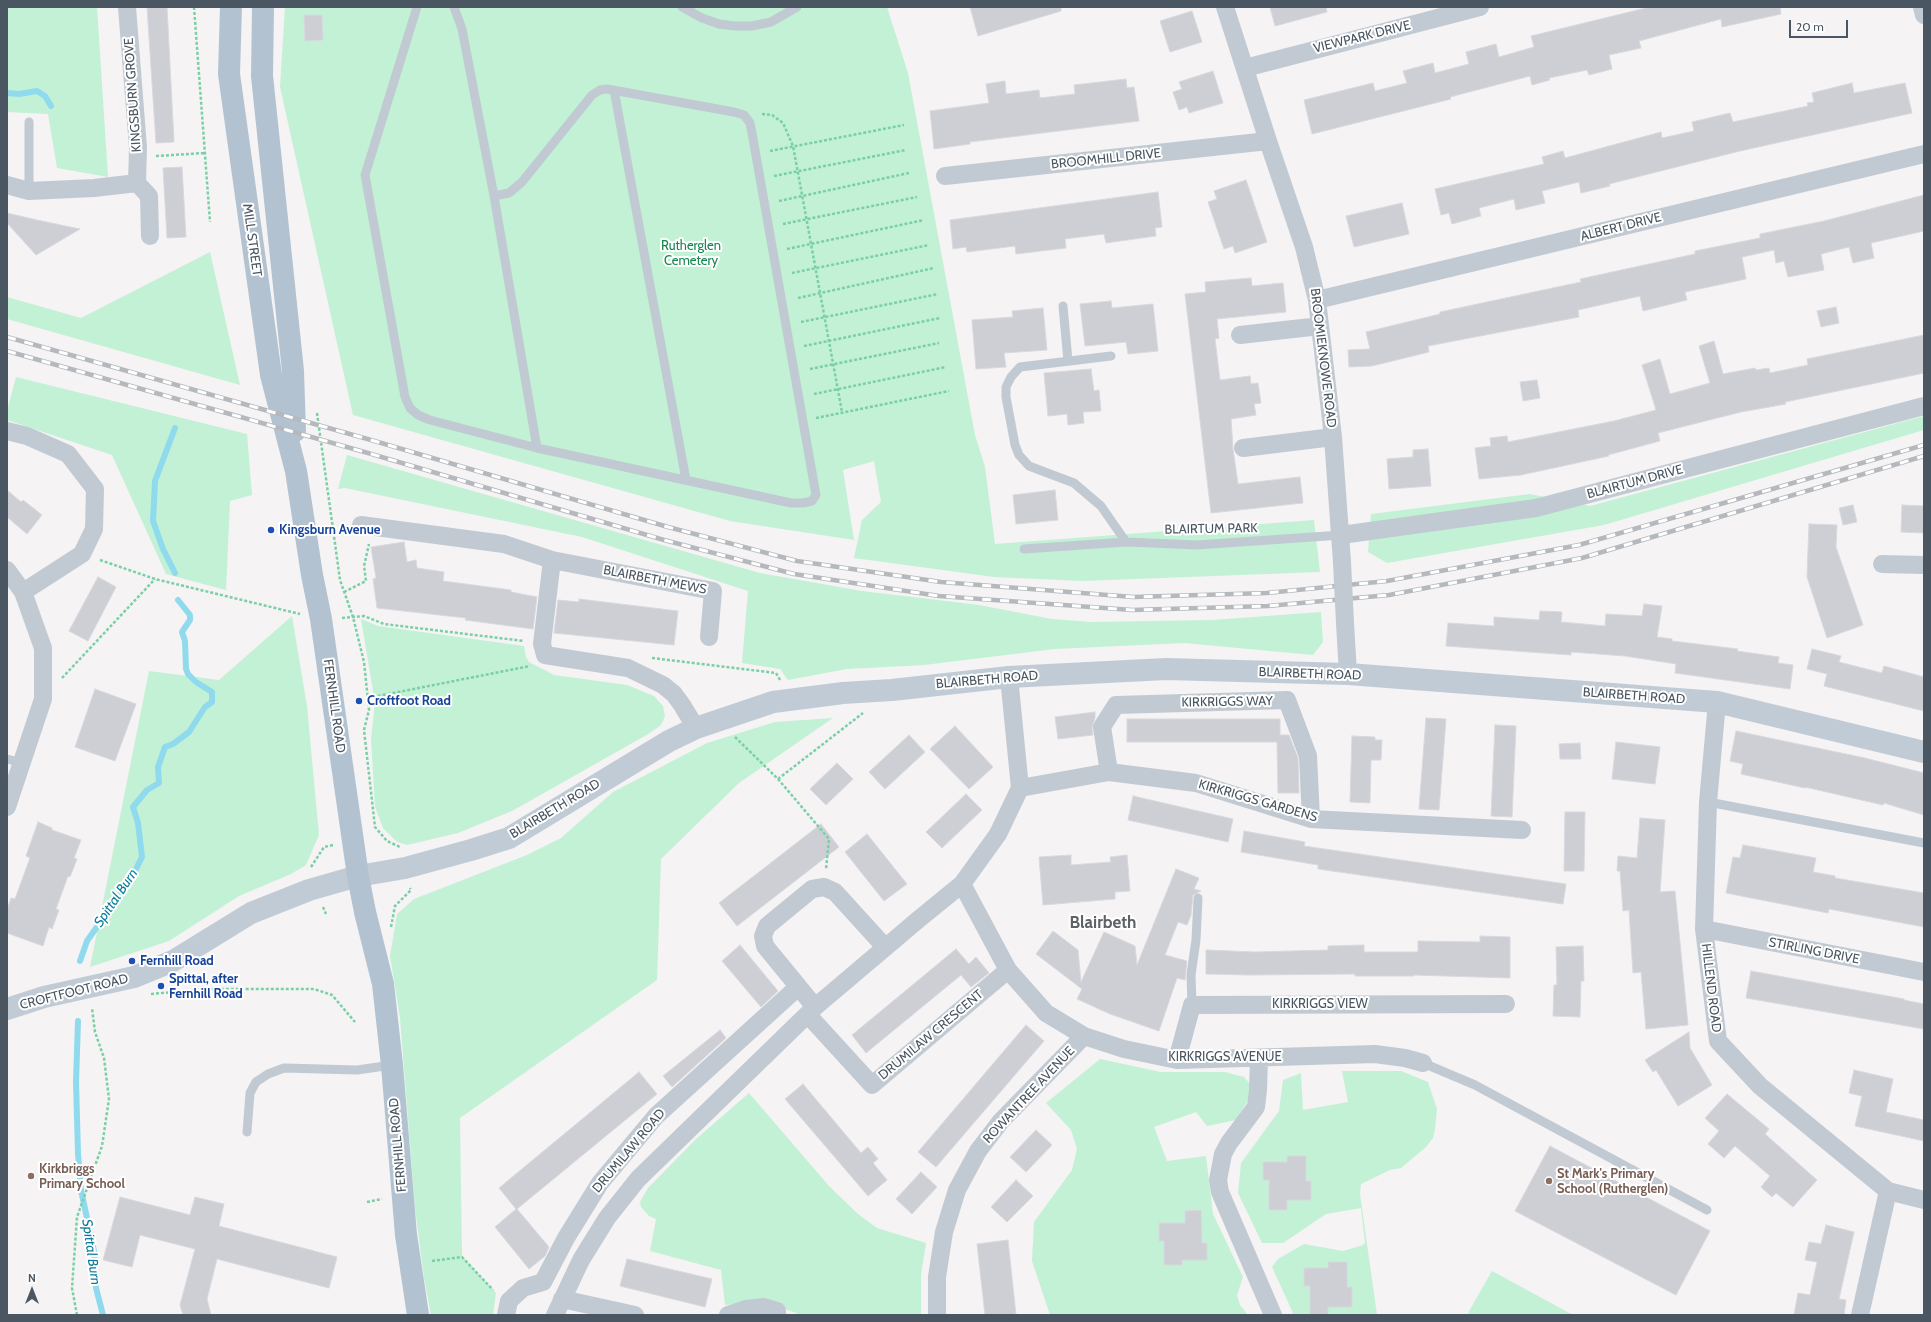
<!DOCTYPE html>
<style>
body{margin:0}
#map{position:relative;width:1931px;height:1322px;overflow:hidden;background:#f5f3f3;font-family:Cabin,sans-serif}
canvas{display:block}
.frame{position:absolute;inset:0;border:8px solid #4a5661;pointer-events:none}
.north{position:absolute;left:12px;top:1270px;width:40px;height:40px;-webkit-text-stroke:3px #fff;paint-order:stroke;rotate:0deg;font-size:11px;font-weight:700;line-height:16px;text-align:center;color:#4a5661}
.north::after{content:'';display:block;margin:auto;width:14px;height:18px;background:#4a5661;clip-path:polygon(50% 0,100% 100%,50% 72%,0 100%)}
.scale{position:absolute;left:1789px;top:20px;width:59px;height:18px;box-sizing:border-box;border:2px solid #4a5661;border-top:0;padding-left:5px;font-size:12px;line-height:14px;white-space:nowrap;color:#4a5661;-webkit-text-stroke:3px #fff;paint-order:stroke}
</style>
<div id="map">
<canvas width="1931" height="1322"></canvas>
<div class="frame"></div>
<div class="north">N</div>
<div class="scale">20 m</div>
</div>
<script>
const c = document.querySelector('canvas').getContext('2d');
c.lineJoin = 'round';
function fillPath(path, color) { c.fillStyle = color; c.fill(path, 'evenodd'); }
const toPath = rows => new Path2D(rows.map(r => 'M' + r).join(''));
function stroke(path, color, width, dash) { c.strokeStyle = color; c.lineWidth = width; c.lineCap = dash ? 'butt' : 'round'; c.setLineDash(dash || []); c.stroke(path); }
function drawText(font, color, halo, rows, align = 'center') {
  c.font = font + ' Cabin,sans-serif'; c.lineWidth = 4; c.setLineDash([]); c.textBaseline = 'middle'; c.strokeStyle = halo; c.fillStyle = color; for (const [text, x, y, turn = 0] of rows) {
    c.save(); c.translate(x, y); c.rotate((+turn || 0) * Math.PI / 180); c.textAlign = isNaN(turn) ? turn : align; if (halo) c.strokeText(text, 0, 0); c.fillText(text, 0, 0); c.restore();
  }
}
const green = toPath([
 [7,7,97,7,108,177,57,168,48,114,7,112],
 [285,7,887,7,908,73,975,435,985,467,995,544,1314,520,1320,572,1082,581,994,577,854,558,862,520,881,502,874,461,843,470,854,540,730,521,353,415,280,87],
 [210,252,240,385,7,319,7,297,81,318],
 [16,377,247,434,252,495,230,501,226,590,166,574,112,455,7,420,7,411],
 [1924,416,1924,430,1604,525,1387,563,1368,552,1371,514,1530,494,1590,506],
 [347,455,760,573,862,591,979,605,1052,619,1091,622,1212,620,1321,612,1323,642,1313,655,1184,643,1055,649,924,665,847,669,788,680,780,669,742,663,748,591,582,537,345,488,338,489],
 [292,616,307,706,319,835,306,865,291,874,239,896,169,941,90,967,149,671,219,680],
 [361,619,378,626,524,646,526,657,529,662,554,675,627,685,654,696,663,706,665,716,661,725,650,733,512,811,458,833,407,845,397,842,383,828,375,807,371,739,375,703],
 [833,718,739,783,661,859,657,980,460,1118,462,1256,496,1293,493,1315,431,1315,424,1278,415,1208,400,1018,390,956,397,914,414,899,527,855,561,838,613,792,707,743,775,722],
 [1100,1059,1161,1072,1225,1072,1244,1077,1251,1085,1252,1094,1236,1120,1207,1126,1196,1112,1154,1127,1167,1161,1206,1156,1213,1214,1243,1277,1237,1295,1240,1305,1248,1315,1050,1315,1032,1261,1034,1222,1072,1170,1077,1149,1071,1130,1046,1103],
 [1342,1071,1401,1071,1428,1082,1437,1109,1435,1129,1433,1138,1426,1147,1401,1168,1390,1170,1361,1184,1360,1194,1377,1315,1289,1315,1293,1313,1272,1267,1278,1259,1304,1244,1343,1251,1363,1245,1365,1243,1361,1208,1326,1214,1283,1243,1262,1243,1238,1193,1241,1163,1279,1111,1283,1080,1301,1073,1303,1110,1348,1102],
 [749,1093,829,1186,858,1214,877,1228,926,1243,921,1275,921,1315,801,1315,764,1301,725,1305,721,1270,650,1251,656,1219,649,1216,641,1207,640,1202,648,1188,696,1139],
 [1492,1271,1573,1315,1472,1315,1468,1313]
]);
const stream = toPath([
 [7,93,19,94,37,91,45,96,51,106],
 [175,573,163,549,153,521,155,481,175,428],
 [80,961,87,941,132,877,142,857,138,823,133,807,147,790,159,783,158,767,165,747,173,744,189,732,205,707,212,702,212,692,196,682,188,674,186,669,185,641,182,632,190,620,190,615,178,600],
 [78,1021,76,1082,78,1154,81,1190,94,1251,96,1288,103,1315]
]);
const building = toPath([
 [147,7,167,7,174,142,156,143,147,7],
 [970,7,1061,7,1061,11,978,36,970,7],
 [1270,7,1326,7,1327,12,1275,26,1270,7],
 [1650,7,1780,7,1781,14,1722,27,1721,19,1639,41,1641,48,1609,55,1612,69,1589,75,1587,70,1549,78,1550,80,1532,85,1530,76,1450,97,1451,99,1312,134,1304,100,1373,83,1375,91,1407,83,1403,71,1433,63,1435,73,1469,64,1466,52,1496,44,1499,57,1534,47,1531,36,1650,7],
 [1192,11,1202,42,1170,52,1160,21,1192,11],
 [304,15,322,15,323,40,305,41,304,15],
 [1213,71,1223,103,1189,113,1187,107,1179,110,1173,92,1182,89,1179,82,1213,71],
 [1126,79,1127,88,1134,87,1139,121,970,142,970,144,934,149,930,111,989,103,986,84,1005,81,1006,94,1039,90,1040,98,1075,94,1074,85,1126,79],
 [1852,83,1854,93,1905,83,1912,113,1740,151,1609,184,1610,186,1581,193,1579,182,1542,191,1545,203,1516,210,1514,199,1479,208,1481,216,1452,224,1449,213,1441,215,1435,189,1544,164,1542,157,1563,151,1565,158,1661,132,1662,138,1694,131,1692,122,1730,113,1733,122,1808,106,1807,103,1814,102,1812,93,1852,83],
 [182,167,186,237,167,238,163,168,182,167],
 [1246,180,1267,242,1235,253,1233,246,1224,249,1208,202,1217,199,1214,191,1246,180],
 [1158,192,1162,227,1155,228,1156,236,1106,243,1104,234,1096,235,1065,239,1066,248,1016,254,1015,246,967,252,966,247,953,249,950,220,1158,192],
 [1924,195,1924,231,1871,243,1874,258,1853,263,1849,247,1821,254,1824,270,1788,277,1784,261,1776,263,1774,250,1742,257,1746,279,1685,292,1687,300,1643,311,1640,296,1578,310,1579,317,1428,346,1429,352,1372,366,1349,367,1348,350,1370,349,1366,332,1440,314,1440,312,1581,282,1580,279,1695,254,1695,251,1760,238,1760,234,1824,221,1924,195],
 [1402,203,1409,234,1354,247,1346,216,1402,203],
 [7,213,37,220,80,229,36,255,7,223,7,213],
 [1251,278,1252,286,1283,283,1286,312,1217,319,1219,338,1215,339,1220,380,1250,376,1251,384,1258,383,1261,403,1254,404,1256,415,1231,419,1233,449,1238,484,1300,477,1303,503,1211,513,1185,294,1206,292,1205,282,1251,278],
 [1111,301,1112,308,1153,304,1158,351,1128,354,1126,342,1085,346,1080,304,1111,301],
 [1836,307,1839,323,1821,327,1817,311,1836,307],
 [1043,308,1047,350,1004,353,1006,367,976,369,972,320,1013,317,1012,311,1043,308],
 [1924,335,1924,373,1785,402,1786,404,1741,412,1658,433,1660,441,1608,455,1609,456,1521,475,1479,479,1475,448,1491,446,1490,438,1507,436,1508,442,1614,421,1656,410,1642,365,1660,359,1670,394,1710,383,1699,346,1714,341,1723,374,1755,368,1756,370,1769,368,1770,373,1808,365,1807,359,1924,335],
 [1091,369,1094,391,1099,390,1101,411,1083,412,1084,423,1068,425,1067,414,1048,416,1044,373,1091,369],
 [1537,380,1540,398,1523,401,1520,382,1537,380],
 [1428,449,1431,486,1389,489,1387,459,1413,457,1413,450,1428,449],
 [7,490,21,502,23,500,42,515,27,534,7,517,7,490],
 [1055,490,1058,520,1016,524,1013,495,1055,490],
 [1853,505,1857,522,1843,525,1839,508,1853,505],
 [1902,505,1924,506,1924,533,1901,532,1902,505],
 [1809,524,1837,525,1836,547,1863,625,1827,638,1807,577,1809,524],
 [404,542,407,562,416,560,417,568,444,572,443,581,511,590,511,592,537,597,533,629,465,620,466,618,377,608,373,579,376,578,371,547,404,542],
 [98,577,116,587,88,641,69,631,98,577],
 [579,599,678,611,674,645,554,633,558,600,579,602,579,599],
 [1644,604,1662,606,1657,637,1672,639,1672,641,1738,649,1737,651,1779,657,1778,663,1793,665,1790,689,1675,673,1676,664,1625,656,1571,652,1571,655,1446,646,1448,623,1494,626,1494,617,1539,620,1540,611,1562,612,1561,622,1605,626,1606,614,1642,616,1644,604],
 [1812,649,1841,656,1839,662,1882,673,1884,666,1924,677,1924,711,1824,686,1827,674,1807,669,1812,649],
 [95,689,136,704,115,761,75,747,95,689],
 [1095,712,1095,718,1092,728,1093,735,1058,739,1055,717,1095,712],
 [1426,718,1446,719,1439,810,1419,809,1426,718],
 [1127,719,1280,719,1280,735,1289,735,1298,758,1299,793,1278,793,1277,742,1127,742,1127,719],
 [1495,725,1516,726,1512,817,1491,816,1495,725],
 [955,726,993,767,969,789,930,749,955,726],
 [1736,731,1865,758,1924,773,1924,815,1884,803,1883,805,1805,787,1805,788,1741,774,1743,764,1730,761,1736,731],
 [909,735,925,752,885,789,869,772,909,735],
 [1352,736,1375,737,1375,740,1382,740,1381,760,1371,760,1370,803,1350,802,1352,736],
 [1616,742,1660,747,1655,784,1612,779,1616,742],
 [1580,743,1581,759,1560,759,1559,744,1580,743],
 [837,763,853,779,826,805,810,789,837,763],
 [966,794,982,810,942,848,926,832,966,794],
 [1133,796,1233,819,1228,842,1128,820,1133,796],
 [1565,812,1585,812,1584,871,1564,871,1565,812],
 [1640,818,1665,820,1660,892,1675,891,1688,1025,1646,1029,1641,972,1633,973,1629,910,1623,911,1620,871,1617,871,1618,856,1637,858,1640,818],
 [38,822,52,828,52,830,81,840,74,858,77,859,70,877,68,876,56,909,59,910,52,929,49,927,43,946,7,933,7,910,11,898,15,899,30,858,26,856,38,822],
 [821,824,839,847,737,926,719,903,821,824],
 [1244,831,1305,842,1304,846,1566,884,1563,904,1318,869,1318,865,1241,852,1244,831],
 [867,834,907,884,884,901,845,852,867,834],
 [1743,845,1816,858,1813,872,1835,876,1835,878,1924,893,1924,927,1829,909,1828,913,1726,893,1733,857,1740,858,1743,845],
 [1071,855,1071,865,1111,862,1110,857,1127,855,1130,891,1115,892,1115,899,1043,905,1039,857,1071,855],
 [1176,869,1199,878,1194,889,1201,891,1193,895,1191,915,1187,925,1178,922,1165,955,1187,961,1185,980,1177,978,1159,1031,1110,1014,1077,999,1082,989,1036,954,1053,931,1078,950,1081,982,1104,932,1135,946,1137,965,1176,869],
 [1480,936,1510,937,1510,978,1414,975,1414,976,1355,976,1355,974,1249,975,1206,974,1206,950,1255,952,1328,950,1328,946,1364,945,1364,952,1418,952,1418,941,1480,942,1480,936],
 [740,945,778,991,761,1007,722,961,740,945],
 [1583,946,1584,981,1581,981,1580,1017,1553,1016,1554,985,1557,985,1556,947,1583,946],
 [956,949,969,964,976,957,989,973,971,987,961,975,866,1053,852,1035,956,949],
 [1751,971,1904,999,1904,1000,1924,1004,1924,1029,1746,998,1751,971],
 [1026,1025,1044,1041,936,1167,918,1152,1026,1025],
 [720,1030,726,1038,672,1087,663,1076,720,1030],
 [1689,1032,1690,1048,1712,1085,1678,1106,1656,1070,1653,1072,1645,1060,1689,1032],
 [1854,1070,1893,1079,1886,1112,1924,1120,1924,1141,1855,1126,1862,1096,1849,1093,1854,1070],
 [639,1072,657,1094,517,1209,549,1247,545,1256,529,1269,495,1227,516,1209,499,1188,639,1072],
 [803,1084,861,1153,868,1147,878,1159,873,1163,887,1180,868,1196,785,1099,803,1084],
 [1727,1094,1769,1129,1765,1134,1817,1180,1793,1207,1776,1193,1772,1197,1761,1187,1770,1176,1735,1146,1724,1158,1708,1144,1719,1131,1705,1118,1727,1094],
 [1036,1130,1052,1145,1026,1172,1010,1157,1036,1130],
 [1550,1146,1710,1231,1676,1295,1515,1211,1550,1146],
 [1287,1156,1306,1156,1306,1181,1311,1181,1311,1200,1287,1200,1287,1210,1269,1210,1269,1180,1263,1180,1263,1162,1287,1162,1287,1156],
 [921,1172,937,1187,912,1214,896,1199,921,1172],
 [1016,1180,1033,1196,1007,1222,991,1207,1016,1180],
 [120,1197,190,1215,195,1197,224,1204,219,1226,337,1257,329,1288,217,1259,207,1299,211,1315,183,1315,180,1305,195,1249,140,1235,132,1267,103,1260,120,1197],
 [1201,1210,1202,1243,1207,1243,1207,1260,1182,1260,1182,1265,1164,1265,1164,1241,1159,1241,1159,1223,1185,1223,1185,1211,1201,1210],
 [1826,1225,1854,1232,1839,1299,1846,1300,1844,1315,1794,1315,1798,1293,1810,1295,1817,1262,1805,1260,1809,1242,1821,1244,1826,1225],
 [1008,1240,1016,1315,985,1315,977,1244,1008,1240],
 [627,1259,712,1279,705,1307,620,1286,627,1259],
 [1328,1262,1347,1262,1347,1287,1352,1287,1352,1307,1328,1307,1328,1315,1310,1315,1310,1286,1304,1286,1304,1268,1328,1268,1328,1262]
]);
const path = toPath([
 [194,7,210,222],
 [762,114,772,115,783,123,793,146,842,412],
 [770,151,904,125],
 [156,156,205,153],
 [774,176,906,150],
 [779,201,909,173],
 [783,224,917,197],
 [787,249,924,220],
 [792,273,929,245],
 [798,298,934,268],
 [801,322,938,294],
 [804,346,940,318],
 [810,369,939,343],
 [814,394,946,367],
 [317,413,340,580,353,617,364,662,369,710,364,730,375,827,387,841,400,847],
 [816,418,949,391],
 [100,560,155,579,300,614],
 [344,592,366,581,364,566,369,544],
 [342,618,364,616,384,624,524,641],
 [652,658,776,673,780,680],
 [62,678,155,579],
 [368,698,530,666],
 [735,737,778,779,829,839,826,869],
 [778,779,863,713],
 [311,867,324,847,333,845],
 [323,907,326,914],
 [391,927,395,906,411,890,410,888],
 [151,994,208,989,314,989,332,995,355,1022],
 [367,1202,382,1199],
 [432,1261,462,1257,493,1290],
 [77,1315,72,1288,77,1217,102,1146,109,1099,104,1058,95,1032,92,1008]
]);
const lane = toPath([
 [417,7,365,175,405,397,410,408,418,415,430,420,537,448,494,196,462,29,454,7],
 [682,7,702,18,719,24,735,26,752,26,771,22,797,7],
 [614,90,686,480],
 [29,122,29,191],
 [494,196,509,193,522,182,592,95,600,90,607,89,734,112,744,115,750,123,752,133,816,495,812,501,803,503,791,503,537,448],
 [1063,306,1068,361],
 [1111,356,1020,367,1011,377,1006,387,1006,397,1015,445,1019,455,1029,466,1074,483,1088,495,1101,506,1126,542,1197,545,1341,535],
 [1024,549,1126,542],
 [7,759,22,763],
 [1708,802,1924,843],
 [1192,1005,1191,975,1196,940,1198,898],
 [1423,1063,1475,1085,1707,1210],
 [247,1132,250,1093,256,1082,268,1074,284,1068,357,1070,392,1065]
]);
const street = toPath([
 [127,7,138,148,137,183,149,196,150,236],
 [1225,7,1268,141,1304,247,1317,300,1333,437,1342,562],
 [1922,7,1924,15],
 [1245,68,1480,7],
 [945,176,1268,141],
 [7,185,29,191,94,188,137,183],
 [1317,300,1924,154],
 [1240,335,1320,326],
 [7,431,27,436,68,454,95,489,94,529,82,554,23,592],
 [1243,448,1333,437],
 [361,525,504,544,552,560,713,591,709,637],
 [1341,535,1536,508,1924,406],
 [552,560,542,644,545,655,628,668,663,685,674,694,682,705,696,728],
 [1882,564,1924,565],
 [7,570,23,592,43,648,43,699,7,807],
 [1345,623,1348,674],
 [1717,702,1708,802,1704,929,1718,1041,1760,1086,1888,1191,1924,1200],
 [1109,772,1102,727,1116,705,1287,700,1308,756,1311,819],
 [1020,788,1109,772,1196,783,1311,819,1522,830],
 [962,884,1008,970,1046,1013,1084,1036,1124,1049,1177,1060,1375,1054,1405,1058,1423,1063],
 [1704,929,1924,972],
 [815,1007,765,946,763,936,767,926,812,889,824,887,835,892,885,947],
 [808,1015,872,1085,1008,970],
 [1259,1058,1258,1090,1256,1107,1229,1143,1223,1154,1218,1180,1220,1192,1273,1315],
 [1177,1060,1192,1005,1506,1004],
 [562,1299,635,1315],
 [506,1315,509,1301,523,1288,543,1282,566,1238,600,1183,656,1116,798,987],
 [555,1315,581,1260,607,1218,638,1179,815,1007,919,919,962,884,998,834,1020,788,1009,677],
 [728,1315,746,1309,764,1307,777,1311,777,1315],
 [937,1315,937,1277,944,1232,957,1190,978,1151,1001,1121,1084,1036],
 [1860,1315,1888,1191]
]);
const secondary = toPath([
 [7,1009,44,997,134,977,173,961,251,913,309,890,358,876,405,868,471,850,509,838,669,741,696,728,773,702,843,693,892,690,1009,677,1166,669,1348,674,1717,702,1924,752]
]);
const primary = toPath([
 [231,7,229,74,271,375,296,471,312,575,321,619,358,876,365,912,383,984,392,1065,406,1235,418,1315],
 [263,7,262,76,293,371,295,431]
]);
const rail = toPath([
 [7,337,371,440,668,527,797,561,941,582,1133,597,1267,593,1387,581,1579,545,1924,445],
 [7,351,368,453,664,540,794,574,939,596,1132,610,1268,606,1389,595,1582,558,1924,456]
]);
const streetBridge = toPath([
 [1342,562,1345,623]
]);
const markers = [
 [271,530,4,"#1a4fb4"],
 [359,701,4,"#1a4fb4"],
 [132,961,4,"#1a4fb4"],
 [161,986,4,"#1a4fb4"],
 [31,1176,4,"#8d6e63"],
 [1549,1181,4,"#8d6e63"]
];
const streetNames = [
 ["VIEWPARK DRIVE",1362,37,-14],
 ["KINGSBURN GROVE",133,95,-94],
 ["BROOMHILL DRIVE",1106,159,-6],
 ["ALBERT DRIVE",1621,227,-14],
 ["MILL STREET",252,240,82],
 ["BROOMIEKNOWE ROAD",1323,358,83],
 ["BLAIRTUM DRIVE",1635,482,-15],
 ["BLAIRTUM PARK",1211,529,-1],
 ["BLAIRBETH MEWS",655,580,11],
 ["BLAIRBETH ROAD",1310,674,2],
 ["BLAIRBETH ROAD",987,680,-5],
 ["BLAIRBETH ROAD",1634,696,4],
 ["KIRKRIGGS WAY",1227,702,-1],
 ["FERNHILL ROAD",334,706,82],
 ["KIRKRIGGS GARDENS",1258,801,16],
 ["BLAIRBETH ROAD",555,809,-31],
 ["STIRLING DRIVE",1814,951,11],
 ["HILLEND ROAD",1711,988,83],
 ["CROFTFOOT ROAD",74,992,-14],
 ["KIRKRIGGS VIEW",1320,1004],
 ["DRUMILAW CRESCENT",931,1035,-40],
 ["KIRKRIGGS AVENUE",1225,1057],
 ["ROWANTREE AVENUE",1029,1095,-47],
 ["FERNHILL ROAD",398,1145,-95],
 ["DRUMILAW ROAD",629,1151,-50]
];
const parkNames = [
 ["Rutherglen",691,246],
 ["Cemetery",691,261]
];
const transitNames = [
 ["Kingsburn Avenue",279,530],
 ["Croftfoot Road",367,701],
 ["Fernhill Road",140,961],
 ["Spittal, after",169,979],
 ["Fernhill Road",169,994]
];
const educationNames = [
 ["Kirkbriggs",39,1169],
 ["Primary School",39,1184],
 ["St Mark's Primary",1557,1174],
 ["School (Rutherglen)",1557,1189]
];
const waterNames = [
 ["Spittal Burn",116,898,-56],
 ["Spittal Burn",91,1252,82]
];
const districtNames = [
 ["Blairbeth",1103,923]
];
fillPath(green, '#c3f1d5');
stroke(stream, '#90daee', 6);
fillPath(building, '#cdcfd5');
stroke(building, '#d7d9de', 1);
stroke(path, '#7ad0a6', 2.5, [3, 2]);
stroke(lane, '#c1cad2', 9);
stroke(street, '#c1cad2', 18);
stroke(secondary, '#c1cbd6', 22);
stroke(primary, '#b3c2d1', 22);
stroke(rail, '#b5b8bd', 4.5);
stroke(rail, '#fff', 3, [9]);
stroke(streetBridge, '#c1cad2', 18);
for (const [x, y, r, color] of markers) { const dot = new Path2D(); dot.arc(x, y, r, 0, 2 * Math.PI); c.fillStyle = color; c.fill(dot); stroke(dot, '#fff', 1.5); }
drawText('13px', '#4a5661', '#fff', streetNames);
drawText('13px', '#17864f', '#fff', parkNames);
drawText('bold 13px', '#164399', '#fff', transitNames, 'left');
drawText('bold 13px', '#785e54', '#fff', educationNames, 'left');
drawText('italic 14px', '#0c7c9b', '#fff', waterNames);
drawText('bold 17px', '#5f6368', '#fff', districtNames);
</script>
